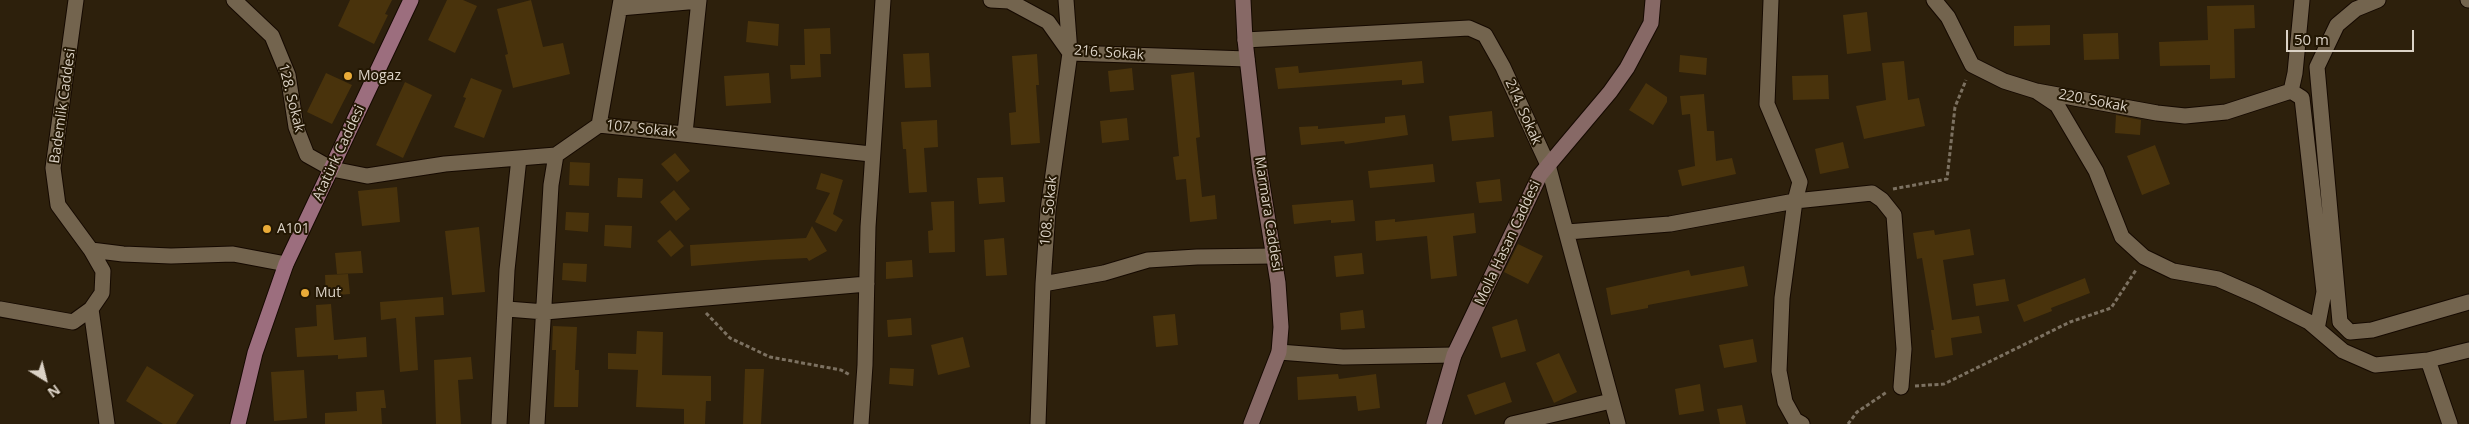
<!DOCTYPE html>
<meta charset="utf-8">
<style>
body{margin:0}
#map{position:relative;width:2469px;height:424px;overflow:hidden;background:#2d200c;font-family:"Open Sans",sans-serif}
canvas{display:block}
.north{position:absolute;left:20px;top:354px;width:50px;height:50px;-webkit-text-stroke:4px #231703;paint-order:stroke;rotate:144deg;font-size:14px;font-weight:700;line-height:20px;text-align:center;color:#dbd2c6}
.north::after{content:'';display:block;margin:auto;width:18px;height:22px;background:#dbd2c6;clip-path:polygon(50% 0,100% 100%,50% 72%,0 100%)}
.scale{position:absolute;left:2286px;top:30px;width:128px;height:22px;box-sizing:border-box;border:2px solid #dbd2c6;border-top:0;padding-left:6px;font-size:15px;line-height:18px;white-space:nowrap;color:#dbd2c6;-webkit-text-stroke:4px #231703;paint-order:stroke}
</style>
<div id="map">
<canvas width="2469" height="424"></canvas>
<div class="north">N</div>
<div class="scale">50 m</div>
</div>
<script>
const c = document.querySelector('canvas').getContext('2d');
c.lineJoin = 'round';
function fillPath(path, color) { c.fillStyle = color; c.fill(path, 'evenodd'); }
const toPath = rows => new Path2D(rows.map(r => 'M' + r).join(''));
function stroke(path, color, width, dash) { c.strokeStyle = color; c.lineWidth = width; c.lineCap = dash ? 'butt' : 'round'; c.setLineDash(dash || []); c.stroke(path); }
function drawText(font, color, halo, rows, align = 'center') {
  c.font = font + ' "Open Sans",sans-serif'; c.lineWidth = 4; c.setLineDash([]); c.textBaseline = 'middle'; c.strokeStyle = halo; c.fillStyle = color; for (const [text, x, y, turn = 0] of rows) {
    c.save(); c.translate(x, y); c.rotate((+turn || 0) * Math.PI / 180); c.textAlign = isNaN(turn) ? turn : align; if (halo) c.strokeText(text, 0, 0); c.fillText(text, 0, 0); c.restore();
  }
}
const building = toPath([
 [350,0,392,0,385,14,388,15,374,44,338,26],
 [447,0,463,0,477,6,455,53,428,40],
 [531,0,543,47,563,43,570,74,513,88,505,55,508,54,497,9],
 [2254,5,2255,28,2234,29,2235,78,2210,79,2210,65,2160,66,2159,42,2208,40,2207,6],
 [1867,12,1871,51,1847,54,1843,15],
 [748,21,779,24,778,46,746,42],
 [2050,25,2050,45,2014,46,2014,26],
 [830,28,831,54,820,54,821,77,791,79,790,65,805,65,804,29],
 [2118,33,2119,59,2084,60,2083,34],
 [929,53,931,87,905,88,903,54],
 [1037,54,1039,85,1036,85,1040,143,1011,145,1009,113,1016,112,1012,56],
 [1680,55,1707,58,1706,75,1679,72],
 [1422,61,1424,83,1402,85,1402,80,1278,89,1275,68,1298,66,1299,73],
 [1904,61,1908,100,1919,98,1925,126,1864,139,1856,106,1886,100,1882,63],
 [1132,68,1134,90,1110,92,1108,71],
 [1194,72,1200,137,1196,138,1202,197,1215,195,1217,219,1190,222,1186,179,1176,180,1173,157,1179,156,1171,75],
 [326,73,352,85,332,124,307,112],
 [769,73,771,103,726,106,724,76],
 [1828,75,1829,99,1793,100,1792,76],
 [471,78,502,90,484,138,454,127,466,98,463,97],
 [405,82,432,95,403,158,376,145],
 [1646,83,1667,97,1667,102,1653,125,1629,110],
 [1704,94,1707,131,1714,131,1716,161,1732,158,1736,174,1682,186,1678,170,1695,166,1690,114,1682,115,1680,96],
 [1492,111,1494,137,1452,141,1449,116],
 [1405,115,1408,135,1345,144,1344,141,1301,145,1299,127,1318,126,1318,129,1385,123,1385,117],
 [2116,115,2141,120,2140,135,2115,133],
 [1127,118,1129,140,1102,143,1100,121],
 [937,120,938,147,924,148,927,192,909,193,906,149,903,149,901,122],
 [1843,142,1849,168,1820,174,1815,149],
 [2155,145,2170,184,2142,195,2127,156],
 [675,153,690,171,677,182,661,164],
 [570,162,590,163,589,186,569,185],
 [1433,164,1435,182,1370,188,1368,171],
 [821,173,843,180,833,214,843,220,836,232,815,222,830,193,816,189],
 [1003,177,1005,202,979,204,977,178],
 [618,178,643,179,642,198,617,197],
 [1500,179,1502,201,1479,203,1476,182],
 [397,187,400,222,362,226,358,191],
 [674,190,690,209,676,221,660,202],
 [1353,200,1355,221,1331,223,1331,220,1294,224,1292,205],
 [954,201,955,252,929,253,928,231,933,230,931,202],
 [566,212,589,213,588,232,565,230],
 [1474,213,1476,233,1453,236,1457,276,1431,279,1427,236,1376,241,1375,221,1395,219,1395,222],
 [605,225,632,226,631,248,604,246],
 [812,226,827,251,809,261,807,258,764,260,691,266,690,245,806,238],
 [479,227,485,292,452,295,445,231],
 [1970,229,1974,255,1943,260,1952,320,1979,316,1982,333,1951,338,1953,355,1935,358,1931,330,1934,330,1922,258,1917,259,1913,233,1934,230,1935,235],
 [670,230,684,246,671,257,657,241],
 [1004,238,1007,275,986,276,984,240],
 [1518,244,1543,256,1528,284,1504,272],
 [361,251,363,273,337,274,335,253],
 [1362,253,1364,274,1336,277,1334,256],
 [912,260,913,277,886,279,886,262],
 [563,263,587,264,586,282,562,280],
 [1744,266,1748,286,1648,305,1648,308,1611,315,1606,288,1689,270,1691,276],
 [348,274,350,294,326,296,325,275],
 [2085,278,2090,293,2051,308,2052,311,2024,322,2017,305],
 [2005,279,2009,301,1976,306,1973,284],
 [443,297,444,315,415,317,418,370,400,372,396,318,381,320,380,302],
 [331,304,334,340,366,337,367,357,338,359,338,355,297,357,295,328,317,326,316,305],
 [1363,310,1365,328,1341,330,1340,313],
 [1175,314,1178,345,1156,347,1153,316],
 [911,318,912,335,888,337,887,320],
 [1517,319,1526,351,1501,358,1492,327],
 [553,326,577,327,575,370,579,370,578,407,554,407,556,350,552,350],
 [637,331,663,332,662,375,711,376,711,401,706,401,705,424,684,424,684,409,636,407,638,370,608,369,608,353,636,354],
 [963,337,970,367,938,375,931,345],
 [1753,339,1757,362,1724,368,1719,345],
 [1559,353,1577,392,1554,403,1536,363],
 [471,357,473,379,458,380,461,424,436,424,434,360],
 [147,366,194,395,176,424,163,424,126,401],
 [890,368,914,369,913,386,889,384],
 [745,369,764,369,761,424,743,424],
 [304,370,307,418,274,421,271,372],
 [1338,374,1339,379,1376,374,1380,408,1358,411,1356,396,1298,400,1297,377],
 [1505,382,1512,402,1475,415,1467,395],
 [1700,384,1704,411,1679,415,1675,389],
 [384,390,386,408,381,408,382,424,325,424,325,413,357,411,356,392],
 [1742,405,1746,424,1720,424,1717,409]
]);
const path = toPath([
 [1893,189,1947,179,1955,107,1966,80],
 [706,313,730,338,770,357,841,370,850,375],
 [1915,386,1944,384,2070,322,2111,308,2136,270],
 [1848,424,1857,412,1887,392]
]);
const street = toPath([
 [234,0,272,36,288,75,296,127,307,155,332,169,367,176,445,164,556,155,599,125,871,154],
 [991,0,1009,1,1048,22,1070,53,1247,59],
 [1771,0,1767,104,1800,182,1795,201,1782,298,1779,371,1785,402,1795,420,1802,424],
 [1934,0,1948,17,1972,65,2004,81,2036,91,2157,113,2185,116,2226,112,2291,91],
 [2378,0,2356,9,2337,25,2317,67,2340,322,2350,332,2372,330,2469,302],
 [2468,0,2469,0],
 [620,8,699,1],
 [1245,40,1469,28,1485,35,1503,67,1548,165,1618,424],
 [2036,91,2057,105,2096,171,2122,237,2144,257,2173,271,2218,279,2257,296,2309,322,2343,351,2375,365,2428,360,2469,350],
 [2291,91,2302,98,2324,292,2317,329],
 [2291,91,2295,73,2302,0],
 [599,125,621,0],
 [685,133,699,0],
 [1567,232,1670,224,1795,201,1872,193,1882,200,1894,215,1904,349,1901,387],
 [91,250,123,254,171,256,233,254,286,264],
 [1043,284,1104,273,1148,260,1197,257,1274,256],
 [0,309,73,322,91,309,102,293,103,271,91,250,58,205,53,168,76,0],
 [91,309,107,424],
 [507,309,545,312,867,284],
 [1279,352,1343,357,1454,355],
 [2428,360,2450,424],
 [499,424,507,270,519,158],
 [537,424,551,185,556,155],
 [861,424,865,365,868,227,883,0],
 [1038,424,1043,284,1048,210,1070,53,1066,0],
 [1512,424,1611,401]
]);
const secondary = toPath([
 [1243,0,1245,40,1260,171,1278,283,1281,327,1279,352,1251,424],
 [1434,424,1454,355,1540,175,1610,92,1627,68,1651,23,1653,0]
]);
const primary = toPath([
 [238,424,255,353,286,264,411,0]
]);
const markers = [
 [348,76,5,"#e9ab38"],
 [267,229,5,"#e9ab38"],
 [305,293,5,"#e9ab38"]
];
const streetNames = [
 ["216. Sokak",1109,53,4],
 ["128. Sokak",291,98,76],
 ["220. Sokak",2093,101,11],
 ["Bademlik Caddesi",63,106,-82],
 ["214. Sokak",1523,112,66],
 ["107. Sokak",641,129,6],
 ["Atatürk Caddesi",339,153,-65],
 ["108. Sokak",1049,211,-84],
 ["Marmara Caddesi",1268,214,81],
 ["Molla Hasan Caddesi",1508,243,-65]
];
const poiNames = [
 ["Mogaz",358,76],
 ["A101",277,229],
 ["Mut",315,293]
];
fillPath(building, '#49330c');
stroke(street, '#150900', 17);
stroke(secondary, '#150900', 17);
stroke(primary, '#150900', 17);
stroke(path, '#7c7161', 3, [4, 2.5]);
stroke(street, '#73644e', 15);
stroke(secondary, '#876966', 15);
stroke(primary, '#9c6e7e', 15);
for (const [x, y, r, color] of markers) { const dot = new Path2D(); dot.arc(x, y, r, 0, 2 * Math.PI); c.fillStyle = color; c.fill(dot); stroke(dot, '#231703', 2); }
drawText('14px', '#dbd2c6', '#231703', streetNames);
drawText('14px', '#dbd2c6', '#231703', poiNames, 'left');
</script>
